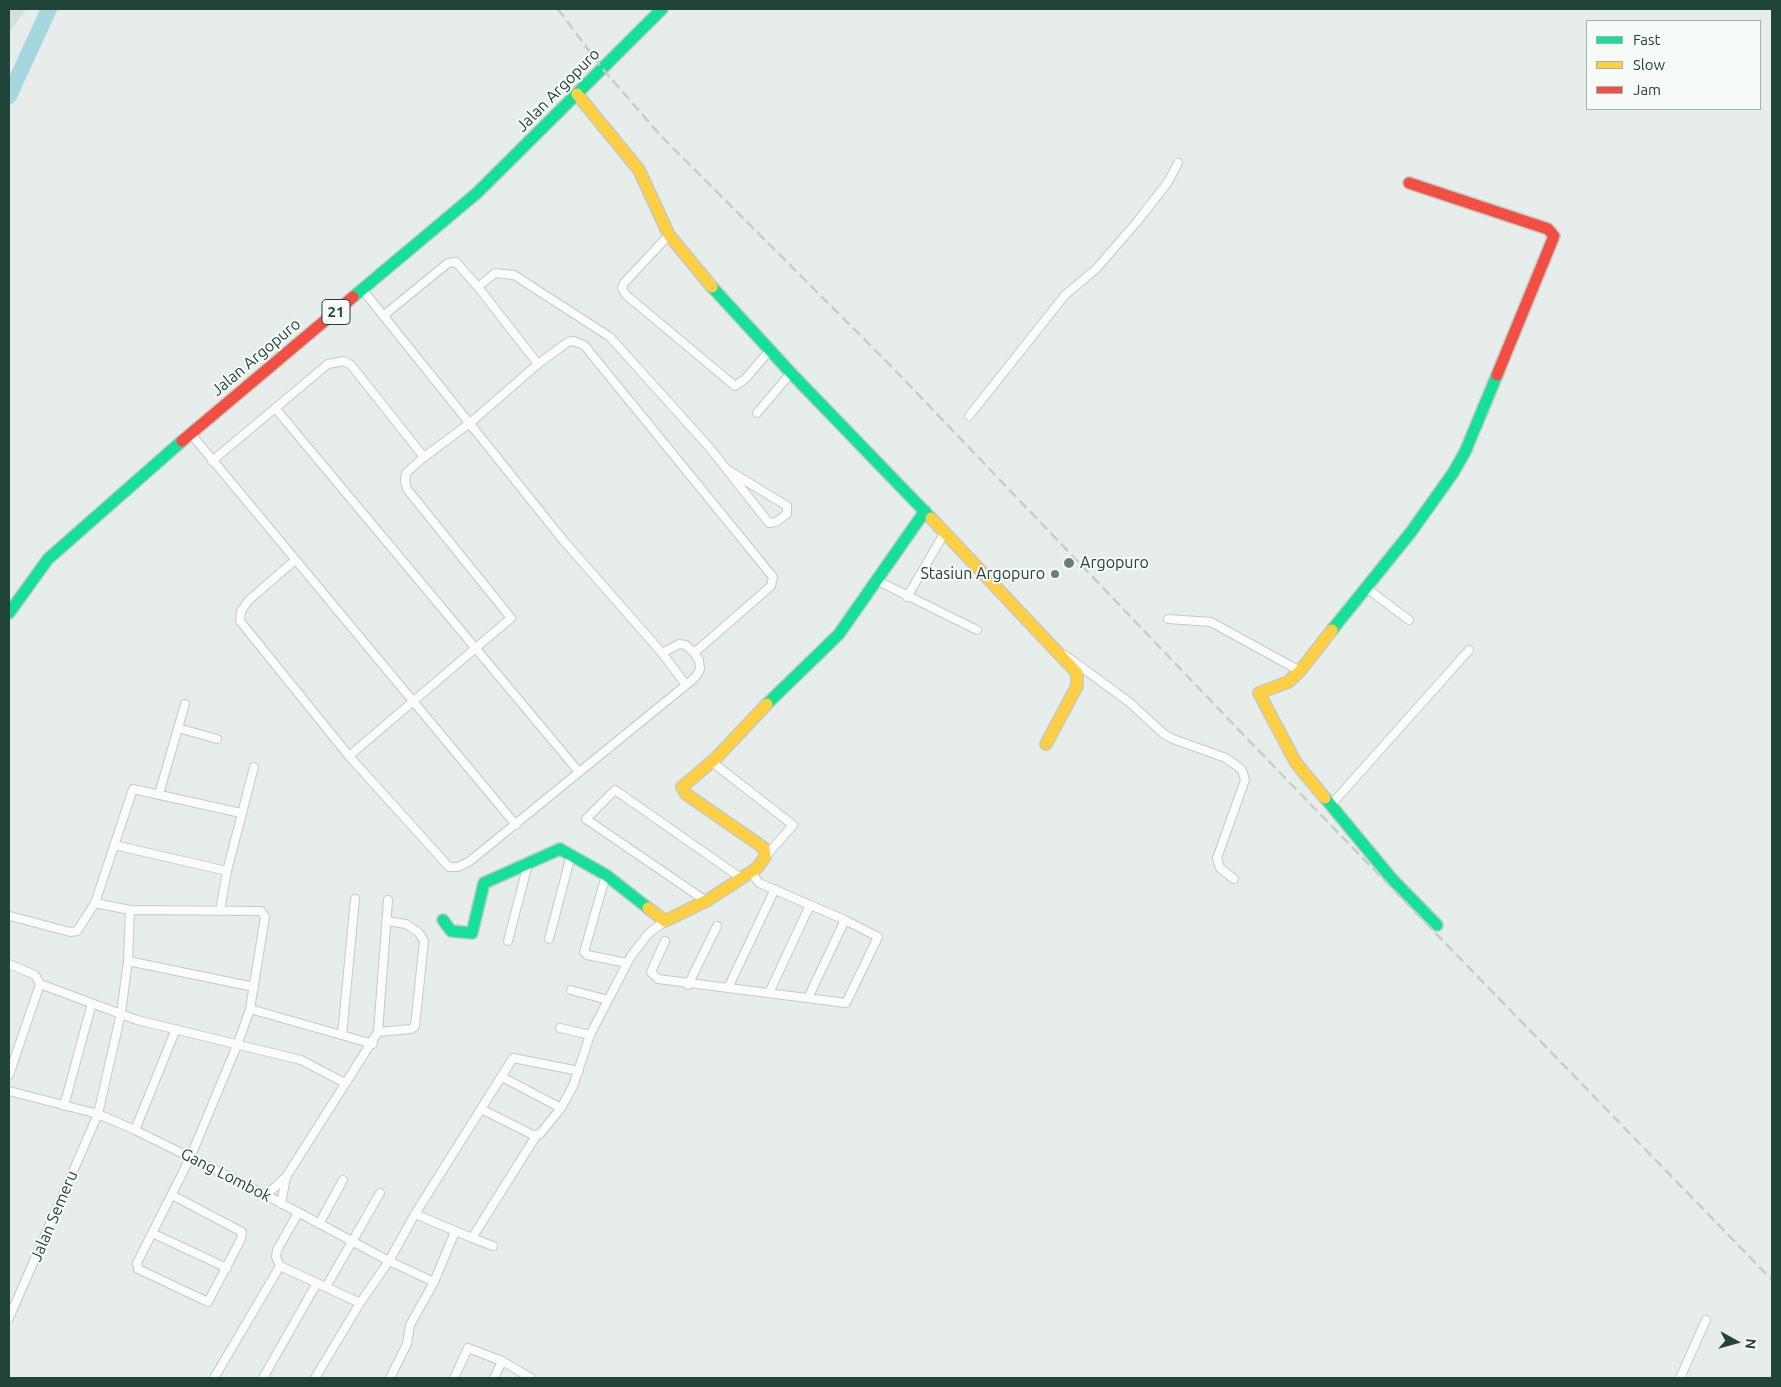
<!DOCTYPE html>
<style>
body{margin:0}
#map{position:relative;width:1781px;height:1387px;overflow:hidden;background:#e7edea;font-family:Ubuntu,sans-serif}
canvas{display:block}
.frame{position:absolute;inset:0;border:10px solid #214439;pointer-events:none}
.legend{position:absolute;left:1586px;top:20px;width:175px;height:90px;box-sizing:border-box;background:#f6fbf8;border:1px solid #a1b2ac;margin:0;padding:6px 9px;list-style:none;font-size:15px;color:#214439}
.legend li{display:flex;align-items:center;gap:10px;height:25px}
.legend b{width:25px;border:1px solid #a1b2ac}
.north{position:absolute;left:1711px;top:1317px;width:50px;height:50px;-webkit-text-stroke:4px #f6fbf8;paint-order:stroke;rotate:97deg;font-size:14px;font-weight:700;line-height:20px;text-align:center;color:#214439}
.north::after{content:'';display:block;margin:auto;width:18px;height:22px;background:#214439;clip-path:polygon(50% 0,100% 100%,50% 72%,0 100%)}
</style>
<div id="map">
<canvas width="1781" height="1387"></canvas>
<div class="frame"></div>
<ul class="legend">
<li><b style="height:6px;background:#16e098"></b>Fast</li>
<li><b style="height:6px;background:#ffcf43"></b>Slow</li>
<li><b style="height:6px;background:#f24e42"></b>Jam</li>
</ul>
<div class="north">N</div>
</div>
<script>
const c = document.querySelector('canvas').getContext('2d');
c.lineJoin = 'round';
function fillPath(path, color) { c.fillStyle = color; c.fill(path, 'evenodd'); }
const toPath = rows => new Path2D(rows.map(r => 'M' + r).join(''));
function stroke(path, color, width, dash) { c.strokeStyle = color; c.lineWidth = width; c.lineCap = dash ? 'butt' : 'round'; c.setLineDash(dash || []); c.stroke(path); }
function drawText(font, color, halo, rows, align = 'center') {
  c.font = font + ' Ubuntu,sans-serif'; c.lineWidth = 4; c.setLineDash([]); c.textBaseline = 'middle'; c.strokeStyle = halo; c.fillStyle = color; for (const [text, x, y, turn = 0] of rows) {
    c.save(); c.translate(x, y); c.rotate((+turn || 0) * Math.PI / 180); c.textAlign = isNaN(turn) ? turn : align; if (halo) c.strokeText(text, 0, 0); c.fillText(text, 0, 0); c.restore();
  }
}
const built = toPath([
 [9,9,26,9,9,33]
]);
const river = toPath([
 [9,96,49,9]
]);
const street = toPath([
 [669,235,624,283,622,288,626,295,735,386,745,379,770,350],
 [478,287,495,273,514,275,610,337,709,447,769,523,776,522,787,514,787,506,728,470],
 [362,289,563,540,662,653,686,685],
 [383,316,448,263,456,262,478,287,538,364],
 [275,408,579,772],
 [757,413,791,373],
 [969,416,1065,295,1096,269,1136,223,1168,182,1178,163],
 [191,434,516,825],
 [424,457,470,423,538,364,568,342,573,341,584,345,773,577,771,586,694,653,686,645,679,644,662,653],
 [212,461,328,364,344,361,351,365,424,457,406,473,405,481,407,489,511,618,349,756],
 [294,561,249,600,241,611,240,621,349,756,449,867,458,867,470,861,691,681,697,675,700,669,699,660,694,653],
 [876,580,977,630],
 [1365,587,1409,620],
 [907,597,945,532],
 [1168,619,1211,622,1300,671],
 [1065,655,1129,702,1164,734,1173,739,1226,758,1242,770,1245,780,1217,858,1220,868,1234,879],
 [178,728,217,739],
 [712,762,793,825,765,857],
 [159,794,185,704],
 [1330,806,1469,650],
 [114,845,227,871],
 [606,875,584,952,587,955,627,963],
 [706,901,586,819,615,790,741,878],
 [95,903,130,910,261,911,265,917,250,1009],
 [220,911,227,871,254,767],
 [9,917,10,916,70,932,77,931,95,903,133,789,241,813],
 [549,939,571,855],
 [508,941,528,864],
 [665,941,651,972,658,979,846,1003,878,937,845,920,759,883,751,872],
 [128,961,254,987],
 [9,964,35,975,40,984,9,1075],
 [40,984,137,1020,301,1060,345,1083],
 [688,985,717,926],
 [728,988,775,889],
 [571,990,608,1000],
 [769,993,810,905],
 [808,998,845,920],
 [560,1028,590,1035],
 [378,1032,411,1029,415,1026,424,941,419,933,406,924,387,921],
 [342,1035,355,899],
 [502,1077,561,1108],
 [9,1091,98,1114,135,1130,266,1195,389,1261,434,1282],
 [64,1106,92,1003],
 [481,1109,533,1135,540,1134,561,1108,573,1086,590,1035,631,956,648,934,665,921],
 [135,1130,176,1029],
 [172,1195,242,1232,241,1239,208,1302,138,1269,137,1263,190,1158,238,1043,250,1009,373,1044],
 [266,1195,286,1177,378,1032,388,900],
 [281,1204,286,1177],
 [415,1214,472,1238,536,1136],
 [319,1224,343,1180],
 [152,1233,227,1268],
 [472,1238,493,1246],
 [317,1283,360,1303,389,1261,415,1214,513,1058,579,1071],
 [326,1287,380,1193],
 [9,1318,98,1114,121,1013,128,961,130,910],
 [214,1378,280,1266,276,1257,277,1250,298,1213],
 [263,1378,317,1283,280,1266],
 [315,1378,360,1303],
 [390,1378,407,1344,410,1325,434,1282,455,1232],
 [454,1378,468,1348,502,1361,531,1378],
 [494,1378,502,1361],
 [1680,1378,1706,1320]
]);
const fast = toPath([
 [712,287,791,373,931,518],
 [353,297,477,193,662,9],
 [9,613,48,559,182,441],
 [1332,630,1411,532,1453,473,1465,452,1497,375],
 [767,704,839,634,925,511],
 [1325,798,1392,879,1437,925],
 [443,920,451,931,472,933,484,883,560,849,606,875,648,908]
]);
const slow = toPath([
 [577,94,639,170,669,235,712,287],
 [931,518,1077,673,1077,686,1046,744],
 [1325,798,1296,763,1259,693,1288,682,1300,671,1332,630],
 [648,908,665,921,708,900,757,868,765,857,764,848,686,794,682,787,717,757,767,704]
]);
const jam = toPath([
 [1409,183,1548,229,1554,236,1497,375],
 [182,441,353,297]
]);
const rail = toPath([
 [558,9,602,68,660,135,891,366,1257,749,1772,1280]
]);
const markers = [
 [1069,563,6,"#667f77"],
 [1055,574,5,"#667f77"]
];
const shields = [
 [336,312,28]
];
const shieldNames = [
 ["21",336,312]
];
const streetNames = [
 ["Jalan Argopuro",558,90,-45],
 ["Jalan Argopuro",256,357,-40],
 ["Gang Lombok",226,1175,27],
 ["Jalan Semeru",54,1216,-67]
];
const poiNames = [
 ["Argopuro",1080,563],
 ["Stasiun Argopuro",1045,574,"right"]
];
fillPath(built, '#d5e0da');
stroke(river, '#a4d8de', 16);
stroke(street, '#c4cac7', 10);
stroke(fast, '#c2cbc7', 14);
stroke(slow, '#c2cbc7', 14);
stroke(jam, '#c2cbc7', 14);
stroke(street, '#fbfcfc', 8);
stroke(fast, '#16e098', 11);
stroke(slow, '#ffcf43', 11);
stroke(jam, '#f24e42', 11);
stroke(rail, '#c8cdcb', 2.5, [10, 5]);
for (const [x, y, r, color] of markers) { const dot = new Path2D(); dot.arc(x, y, r, 0, 2 * Math.PI); c.fillStyle = color; c.fill(dot); stroke(dot, '#f6fbf8', 2); }
for (const [x, y, w] of shields) { const box = new Path2D(); box.roundRect(x - w / 2, y - 12.5, w, 25, 4); c.fillStyle = '#f6fbf8'; c.fill(box); stroke(box, '#214439', 1); }
drawText('bold 15px', '#214439', null, shieldNames);
drawText('16px', '#214439', '#f6fbf8', streetNames);
drawText('16px', '#214439', '#f6fbf8', poiNames, 'left');
</script>
